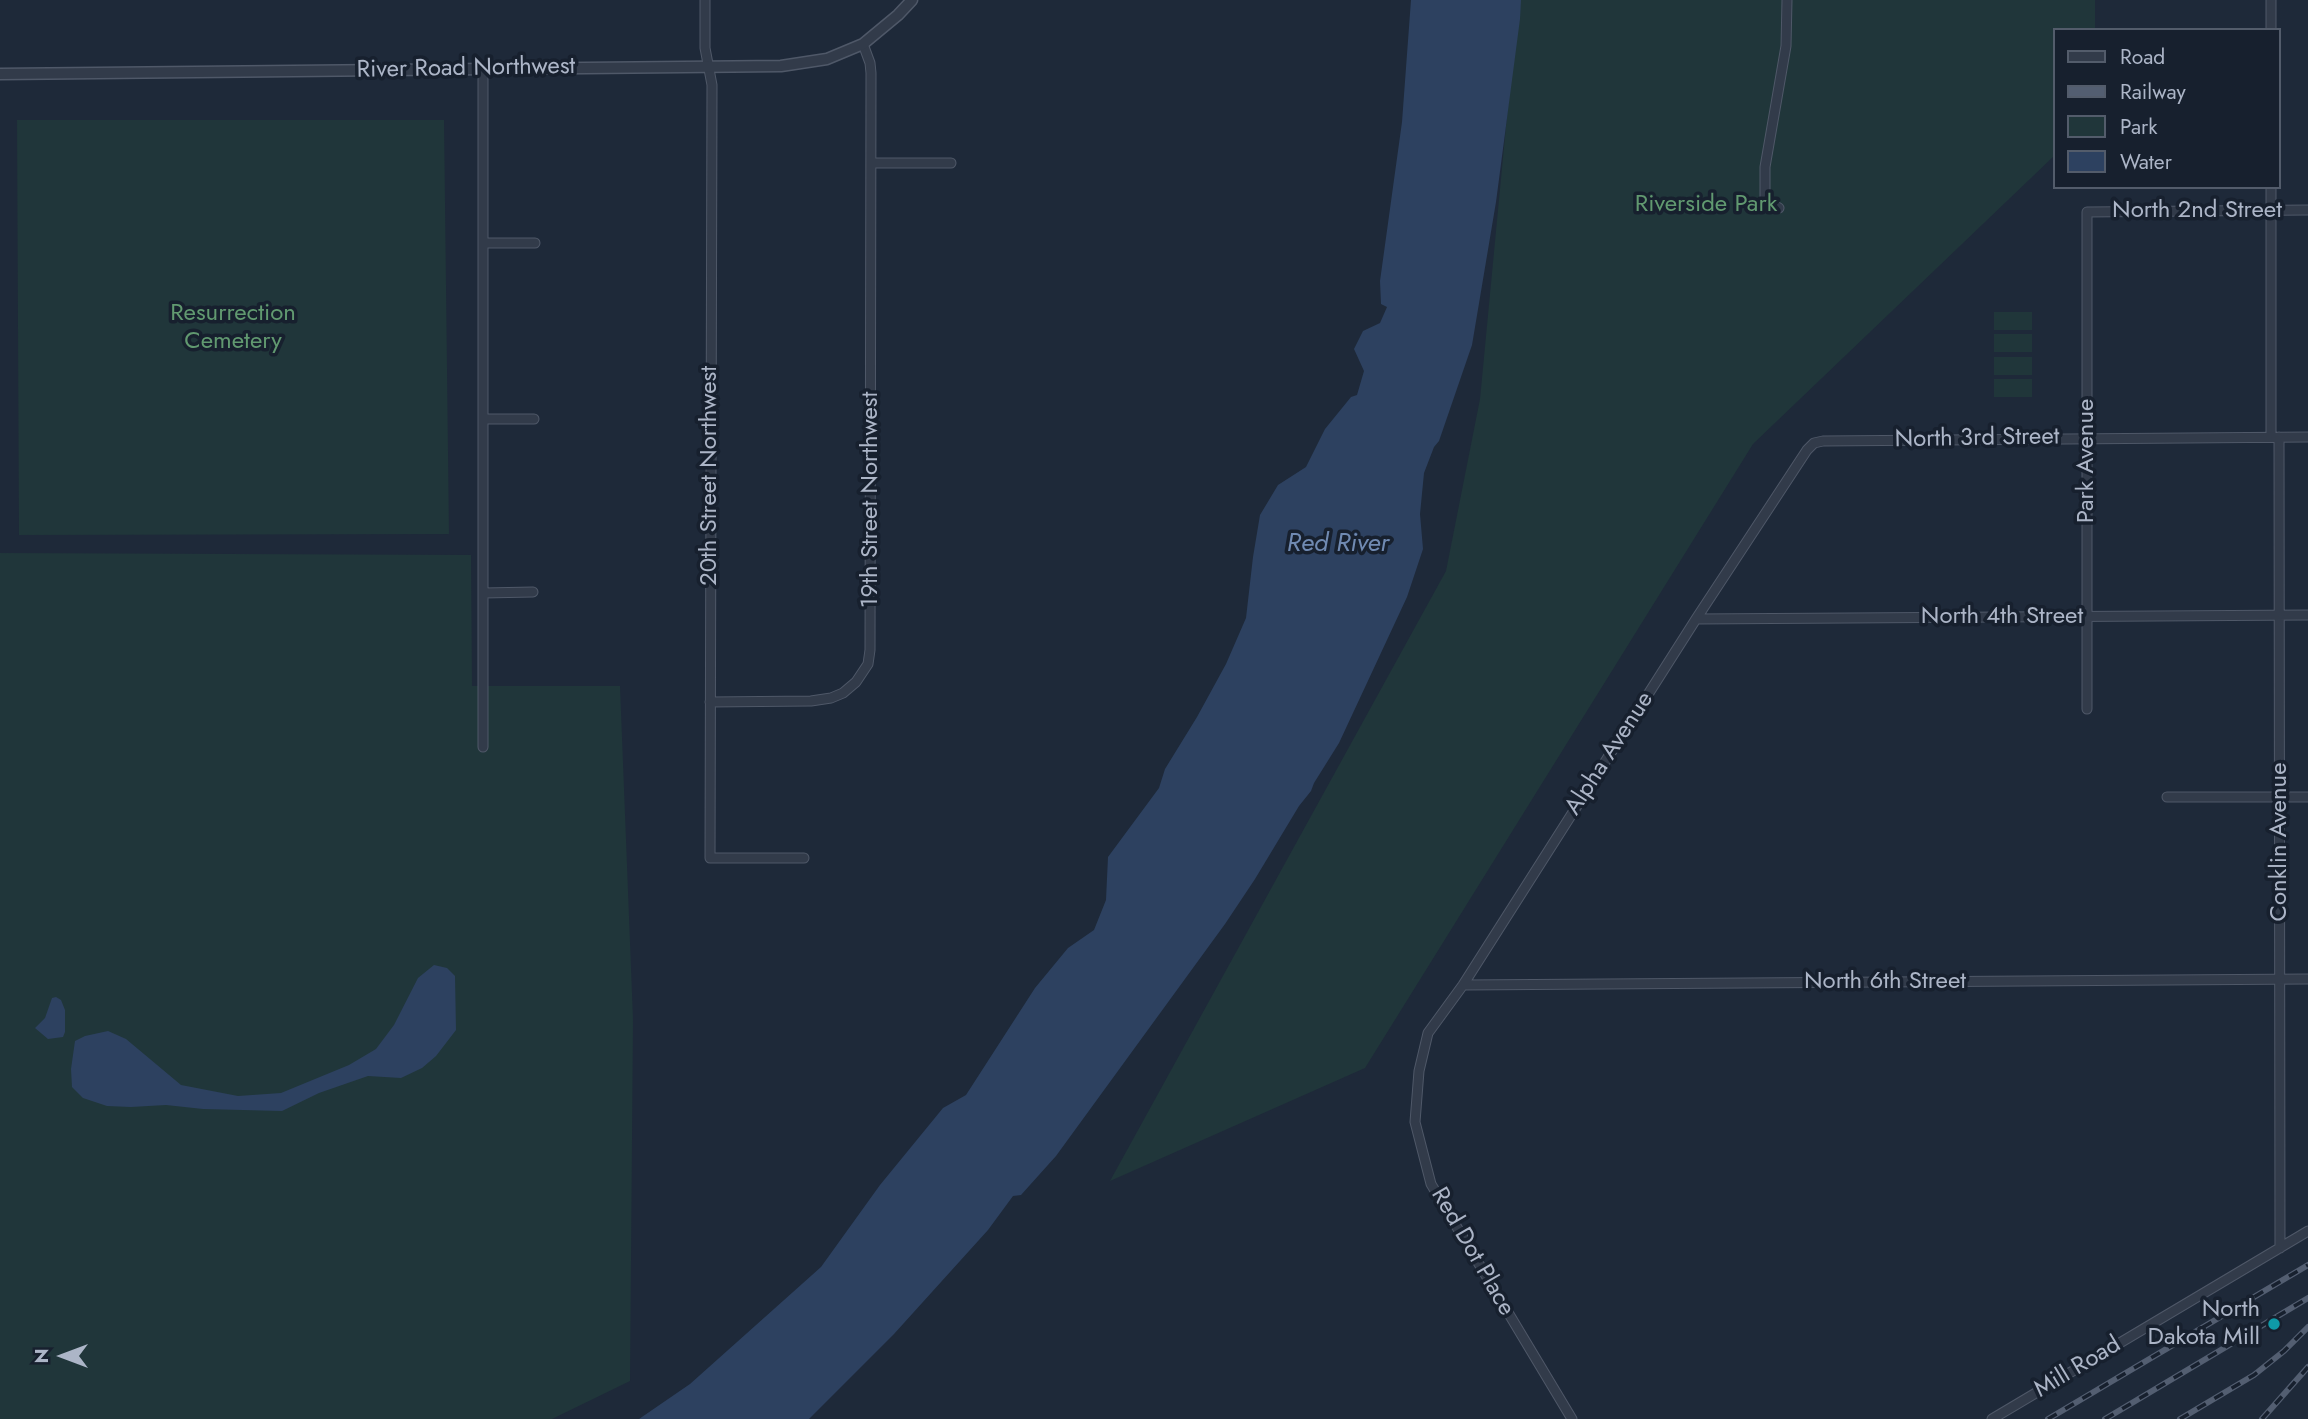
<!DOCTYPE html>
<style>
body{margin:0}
#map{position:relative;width:2308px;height:1419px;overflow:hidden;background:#1e2939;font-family:Jost,sans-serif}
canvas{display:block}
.legend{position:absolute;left:2053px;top:28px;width:228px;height:161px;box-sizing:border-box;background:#17202e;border:2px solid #535c6b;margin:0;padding:9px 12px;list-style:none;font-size:21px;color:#acb5c7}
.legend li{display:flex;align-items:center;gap:14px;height:35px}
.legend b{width:35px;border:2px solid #535c6b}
.north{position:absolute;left:28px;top:1321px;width:70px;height:70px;-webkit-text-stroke:5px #17202e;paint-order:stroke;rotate:270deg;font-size:19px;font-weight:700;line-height:28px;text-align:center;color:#acb5c7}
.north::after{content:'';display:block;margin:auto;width:24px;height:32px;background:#acb5c7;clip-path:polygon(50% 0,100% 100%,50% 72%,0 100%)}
</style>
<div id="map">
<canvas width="2308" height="1419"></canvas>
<ul class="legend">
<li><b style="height:9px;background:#323b4a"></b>Road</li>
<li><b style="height:9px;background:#535e71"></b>Railway</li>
<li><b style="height:19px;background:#20363a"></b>Park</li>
<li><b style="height:19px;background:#2d4160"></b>Water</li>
</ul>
<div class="north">N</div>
</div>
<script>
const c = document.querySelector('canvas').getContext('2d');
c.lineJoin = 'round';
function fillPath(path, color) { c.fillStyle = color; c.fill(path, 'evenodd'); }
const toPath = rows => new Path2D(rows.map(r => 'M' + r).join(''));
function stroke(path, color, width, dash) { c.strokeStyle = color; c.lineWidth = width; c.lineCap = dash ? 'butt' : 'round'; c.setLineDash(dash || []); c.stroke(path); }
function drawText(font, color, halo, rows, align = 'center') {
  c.font = font + ' Jost,sans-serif'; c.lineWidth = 7; c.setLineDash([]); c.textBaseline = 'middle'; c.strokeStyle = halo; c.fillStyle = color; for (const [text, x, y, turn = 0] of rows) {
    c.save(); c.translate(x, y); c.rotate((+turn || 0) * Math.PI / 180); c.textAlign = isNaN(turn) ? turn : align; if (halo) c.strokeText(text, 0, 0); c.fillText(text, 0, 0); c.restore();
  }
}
const green = toPath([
 [1518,0,2095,0,2095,30,2054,30,2054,156,1753,444,1365,1068,1110,1181,1446,571,1480,399],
 [17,120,444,120,449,534,19,535],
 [1994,312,2032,312,2032,330,1994,330],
 [1994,334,2032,334,2032,352,1994,352],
 [1994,357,2032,357,2032,375,1994,375],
 [1994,379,2032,379,2032,397,1994,397],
 [0,553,471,555,472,686,620,686,633,1019,630,1381,552,1419,0,1419]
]);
const water = toPath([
 [1411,0,1521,0,1520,19,1496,202,1472,345,1439,441,1434,447,1424,473,1420,514,1423,549,1407,597,1339,743,1314,783,1311,791,1299,806,1255,879,1225,924,1056,1156,1021,1195,1013,1196,988,1230,894,1334,809,1419,639,1419,690,1384,821,1267,880,1185,943,1108,966,1095,1035,988,1068,948,1094,930,1106,900,1108,857,1159,788,1165,769,1197,717,1226,664,1246,618,1253,557,1260,515,1278,485,1306,467,1325,429,1351,397,1357,395,1364,371,1354,349,1363,331,1380,323,1387,307,1381,304,1380,281,1402,122],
 [434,965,447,968,455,976,456,1030,436,1056,422,1068,401,1078,368,1076,319,1093,282,1111,203,1109,166,1105,131,1107,107,1106,83,1098,72,1087,71,1069,75,1041,85,1036,108,1031,126,1039,181,1085,238,1096,281,1093,349,1065,376,1049,394,1025,418,978],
 [56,997,61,1000,65,1010,65,1032,63,1037,48,1039,35,1028,45,1018,52,998]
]);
const minor = toPath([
 [705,0,705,48,712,85,710,858,804,858],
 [2271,30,2271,0],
 [483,70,483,747],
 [871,163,951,163],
 [1779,208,1765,200,1765,167,1786,46,1787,0],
 [484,243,535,243],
 [484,419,534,419],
 [2271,437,2271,187],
 [2279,437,2280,1248],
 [484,593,533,592],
 [1696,619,2308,615],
 [710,702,811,701,831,698,843,693,856,682,868,664,870,650,871,73,870,63,863,44],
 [2087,709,2087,212,2308,210],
 [2167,797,2308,797],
 [1463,985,2308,979],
 [1572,1419,1431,1184,1415,1122,1419,1071,1428,1033,1463,985,1696,619,1807,450,1814,443,1823,441,2308,437],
 [1992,1419,2308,1231]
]);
const tertiary = toPath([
 [0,74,781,66,827,59,863,44,898,15,912,0]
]);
const rail = toPath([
 [2048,1419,2308,1265],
 [2105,1419,2308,1298],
 [2180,1419,2254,1375,2284,1351,2308,1327],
 [2262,1419,2308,1367]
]);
const markers = [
 [2274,1324,7,"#0f9aa8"]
];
const streetNames = [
 ["River Road Northwest",466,69,-1],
 ["North 2nd Street",2197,211],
 ["North 3rd Street",1977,439,-1],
 ["Park Avenue",2087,461,-90],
 ["20th Street Northwest",710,476,-90],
 ["19th Street Northwest",871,500,-90],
 ["North 4th Street",2002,617],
 ["Alpha Avenue",1610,754,-57],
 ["Conklin Avenue",2280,842,-90],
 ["North 6th Street",1885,982],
 ["Red Dot Place",1472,1252,60],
 ["Mill Road",2078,1368,-31]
];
const parkNames = [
 ["Riverside Park",1706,205],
 ["Resurrection",233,314],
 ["Cemetery",233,342]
];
const poiNames = [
 ["North",2260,1310],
 ["Dakota Mill",2260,1338]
];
const waterNames = [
 ["Red River",1338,545]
];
fillPath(green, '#20363a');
fillPath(water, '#2d4160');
stroke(minor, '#4f5868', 11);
stroke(tertiary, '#4f5868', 13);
stroke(minor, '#323b4a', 9);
stroke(tertiary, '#323b4a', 10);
stroke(rail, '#535e71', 6);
stroke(rail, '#17202e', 3.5, [10]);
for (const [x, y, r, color] of markers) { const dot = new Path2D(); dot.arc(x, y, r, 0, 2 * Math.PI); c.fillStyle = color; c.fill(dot); stroke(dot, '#17202e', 2.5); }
drawText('24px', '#acb5c7', '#17202e', streetNames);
drawText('24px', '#619970', '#17202e', parkNames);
drawText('24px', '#acb5c7', '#17202e', poiNames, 'right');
drawText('italic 26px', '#708ab2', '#17202e', waterNames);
</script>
